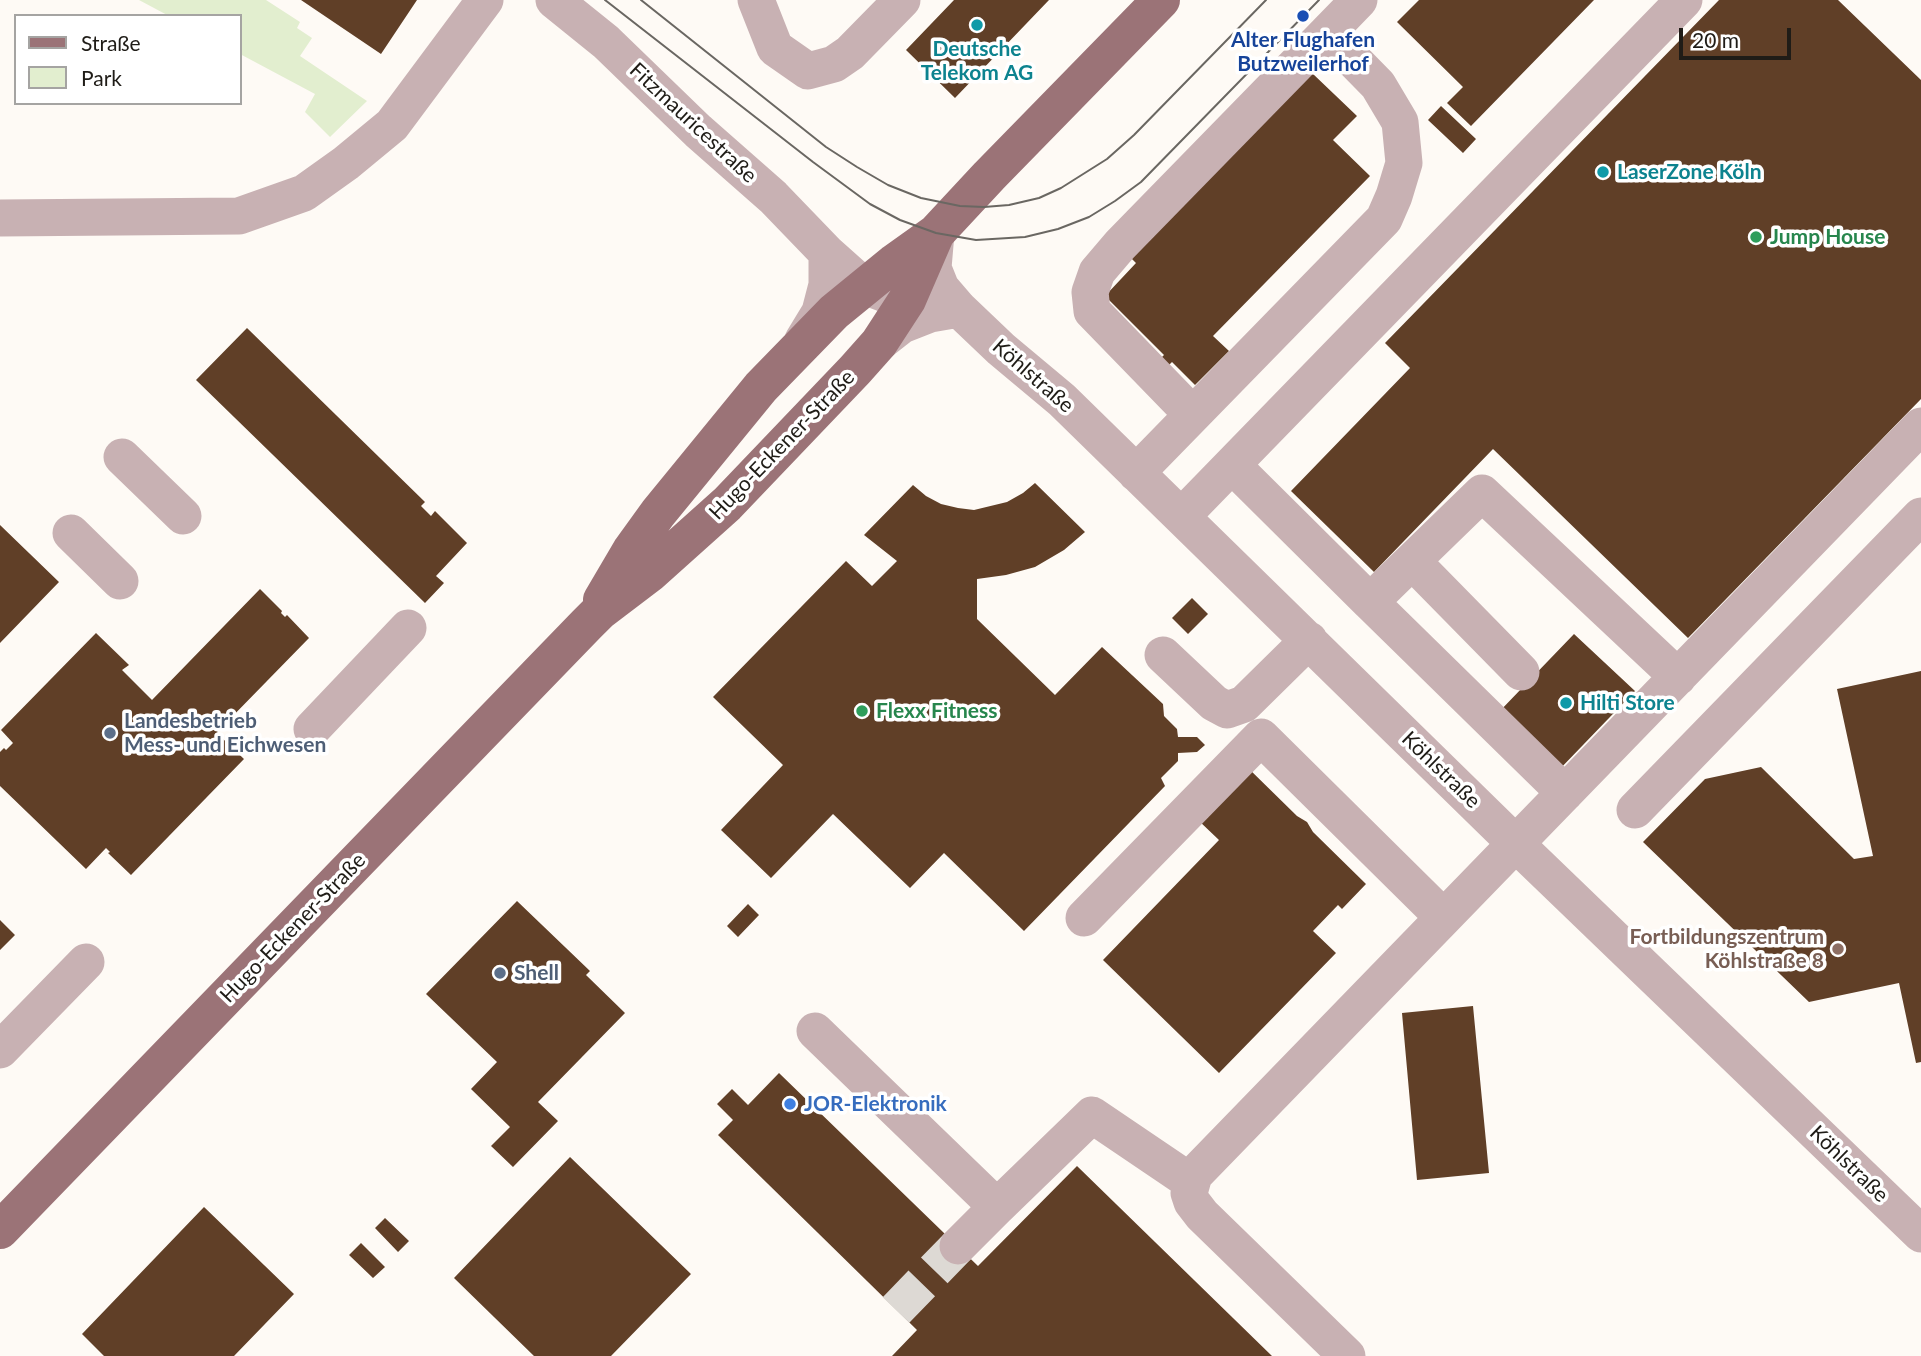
<!DOCTYPE html>
<meta charset="utf-8">
<style>
body{margin:0}
#map{position:relative;width:1921px;height:1356px;overflow:hidden;background:#fefaf5;font-family:Lato,sans-serif}
canvas{display:block}
.legend{position:absolute;left:14px;top:14px;width:228px;height:91px;box-sizing:border-box;background:#fff;border:2px solid #a5a4a2;margin:0;padding:9px 12px;list-style:none;font-size:21px;color:#1f1c17}
.legend li{display:flex;align-items:center;gap:14px;height:35px}
.legend b{width:35px;border:2px solid #a5a4a2}
.scale{position:absolute;left:1679px;top:28px;width:112px;height:32px;box-sizing:border-box;border:4px solid #1f1c17;border-top:0;padding-left:9px;font-size:21px;line-height:24px;white-space:nowrap;color:#1f1c17;-webkit-text-stroke:5px #fff;paint-order:stroke}
</style>
<div id="map">
<canvas width="1921" height="1356"></canvas>
<ul class="legend">
<li><b style="height:9px;background:#9b7377"></b>Straße</li>
<li><b style="height:19px;background:#e2eecf"></b>Park</li>
</ul>
<div class="scale">20 m</div>
</div>
<script>
const c = document.querySelector('canvas').getContext('2d');
c.lineJoin = 'round';
function fillPath(path, color) { c.fillStyle = color; c.fill(path, 'evenodd'); }
const toPath = rows => new Path2D(rows.map(r => 'M' + r).join(''));
function stroke(path, color, width, dash) { c.strokeStyle = color; c.lineWidth = width; c.lineCap = dash ? 'butt' : 'round'; c.setLineDash(dash || []); c.stroke(path); }
function drawText(font, color, halo, rows, align = 'center') {
  c.font = font + ' Lato,sans-serif'; c.lineWidth = 7; c.setLineDash([]); c.textBaseline = 'middle'; c.strokeStyle = halo; c.fillStyle = color; for (const [text, x, y, turn = 0] of rows) {
    c.save(); c.translate(x, y); c.rotate((+turn || 0) * Math.PI / 180); c.textAlign = isNaN(turn) ? turn : align; if (halo) c.strokeText(text, 0, 0); c.fillText(text, 0, 0); c.restore();
  }
}
const green = toPath([
 [139,0,266,0,300,22,297,28,312,38,300,56,367,101,330,137,305,112,315,94,240,54,240,16,169,16]
]);
const building = toPath([
 [301,0,417,0,381,54],
 [954,0,1049,0,955,98,906,50],
 [1419,0,1594,0,1471,126,1447,103,1463,87,1397,22],
 [1719,0,1838,0,1921,80,1921,399,1688,638,1493,449,1374,572,1291,491,1410,368,1385,343],
 [1312,73,1357,116,1333,140,1370,176,1213,336,1229,351,1195,385,1172,362,1168,366,1160,359,1164,355,1105,296,1136,263,1131,258],
 [1441,106,1476,139,1463,153,1428,120],
 [247,328,425,502,421,506,431,516,435,511,467,543,436,576,444,583,425,603,196,380],
 [1035,483,1085,532,1064,550,1035,567,1006,575,977,579,977,619,1055,695,1102,647,1163,704,1164,716,1177,729,1178,737,1197,737,1205,745,1197,752,1178,753,1178,761,1161,778,1165,786,1024,931,944,853,910,888,833,814,771,878,721,830,783,765,713,697,846,561,872,586,897,561,864,535,913,485,926,496,941,504,958,508,974,510,1007,502,1023,493],
 [0,525,59,582,0,643],
 [260,589,282,611,281,613,285,617,287,615,309,638,224,725,216,718,210,724,218,732,215,734,219,739,221,737,244,759,131,875,108,853,110,852,106,848,86,869,0,786,0,752,4,748,6,750,13,743,1,730,96,633,129,665,122,670,152,700],
 [1192,598,1208,614,1188,634,1172,618],
 [1574,634,1635,691,1557,772,1497,714],
 [1921,671,1921,1062,1916,1063,1899,983,1809,1002,1643,842,1705,779,1761,767,1854,859,1873,856,1837,689],
 [1245,765,1297,816,1307,822,1313,832,1366,884,1342,909,1338,905,1313,931,1336,953,1219,1073,1103,960,1219,840,1198,820],
 [517,901,590,971,586,975,625,1013,538,1102,558,1121,513,1167,491,1146,510,1127,471,1089,497,1062,426,994],
 [748,904,759,915,738,937,727,926],
 [0,920,15,935,0,950],
 [1473,1006,1489,1173,1417,1180,1402,1013],
 [779,1073,978,1266,1077,1166,1272,1356,892,1356,917,1330,718,1135,733,1120,717,1104,732,1089,748,1105],
 [570,1157,691,1274,611,1356,534,1356,454,1278],
 [204,1207,294,1294,234,1356,104,1356,82,1334],
 [385,1218,409,1241,398,1252,375,1228],
 [361,1243,385,1267,373,1278,349,1255]
]);
const minorTunnel = toPath([
 [896,1310,958,1246]
]);
const minor = toPath([
 [554,0,606,42,698,131,773,197,827,253,864,286,893,297],
 [756,0,775,48,808,71,834,64,850,53,902,0],
 [1327,33,1359,0],
 [0,218,239,216,304,193,346,163,392,125,485,0],
 [936,233,933,268,941,288,959,309,1001,349,1062,400,1516,844,1921,1234],
 [803,340,820,312,827,285,827,253],
 [879,343,902,325,930,314,959,309],
 [122,457,183,516],
 [1232,465,1370,602,1412,561,1521,672],
 [1136,473,1384,219,1394,196,1404,163,1400,122,1378,85,1327,33,1120,245,1097,272,1090,292,1092,311,1192,414],
 [1182,516,1684,0],
 [71,533,120,581],
 [1412,561,1482,493,1678,677],
 [1370,602,1565,793],
 [1163,655,1214,703,1227,710,1244,704,1309,640],
 [312,729,408,628],
 [1635,810,1921,516],
 [1084,918,1261,737,1443,917],
 [815,1031,997,1207,1092,1115,1191,1182],
 [0,1050,86,962],
 [958,1246,997,1207],
 [1347,1356,1202,1215,1192,1202,1189,1193,1194,1175,1921,426]
]);
const major = toPath([
 [602,600,632,549,658,513,761,387,834,312,894,263,936,233,989,176,1161,0],
 [0,1230,586,625,600,611,650,573,727,504,855,370,879,343,907,300,936,233]
]);
const tram = toPath([
 [605,0,813,162,870,204,900,220,936,233,976,240,1025,237,1058,229,1089,217,1115,201,1141,182,1319,0],
 [641,0,826,147,857,167,888,185,921,198,960,206,984,207,1009,205,1039,198,1061,188,1107,159,1134,135,1266,0]
]);
const markers = [
 [1303,16,7,"#1a4fb4"],
 [977,25,7,"#0f9aa8"],
 [1603,172,7,"#0f9aa8"],
 [1756,237,7,"#2e9e5b"],
 [1566,703,7,"#0f9aa8"],
 [862,711,7,"#2e9e5b"],
 [110,733,7,"#5c6f8a"],
 [1838,949,7,"#8d6e63"],
 [500,973,7,"#5c6f8a"],
 [790,1104,7,"#3f7fe0"]
];
const transitNames = [
 ["Alter Flughafen",1303,40],
 ["Butzweilerhof",1303,64]
];
const cultureNames = [
 ["Deutsche",977,49,"center"],
 ["Telekom AG",977,73,"center"],
 ["LaserZone Köln",1617,172],
 ["Hilti Store",1580,703]
];
const streetNames = [
 ["Fitzmauricestraße",693,123,43],
 ["Köhlstraße",1033,376,41],
 ["Hugo-Eckener-Straße",782,445,-46],
 ["Köhlstraße",1441,770,44],
 ["Hugo-Eckener-Straße",293,928,-46],
 ["Köhlstraße",1849,1164,44]
];
const leisureNames = [
 ["Jump House",1770,237],
 ["Flexx Fitness",876,711]
];
const serviceNames = [
 ["Landesbetrieb",124,721],
 ["Mess- und Eichwesen",124,745],
 ["Shell",514,973]
];
const educationNames = [
 ["Fortbildungszentrum",1824,937],
 ["Köhlstraße 8",1824,961]
];
const shopNames = [
 ["JOR-Elektronik",804,1104]
];
fillPath(green, '#e2eecf');
fillPath(building, '#603f27');
stroke(minorTunnel, '#ddd9d4', 37, [37, 18]);
stroke(minor, '#c8b1b3', 37);
stroke(major, '#9b7377', 38);
stroke(tram, '#6a6762', 2);
for (const [x, y, r, color] of markers) { const dot = new Path2D(); dot.arc(x, y, r, 0, 2 * Math.PI); c.fillStyle = color; c.fill(dot); stroke(dot, '#fff', 2.5); }
drawText('bold 21px', '#164399', '#fff', transitNames);
drawText('bold 21px', '#0d838f', '#fff', cultureNames, 'left');
drawText('21px', '#1f1c17', '#fff', streetNames);
drawText('bold 21px', '#27864d', '#fff', leisureNames, 'left');
drawText('bold 21px', '#4e5e75', '#fff', serviceNames, 'left');
drawText('bold 21px', '#785e54', '#fff', educationNames, 'right');
drawText('bold 21px', '#366cbe', '#fff', shopNames, 'left');
</script>
